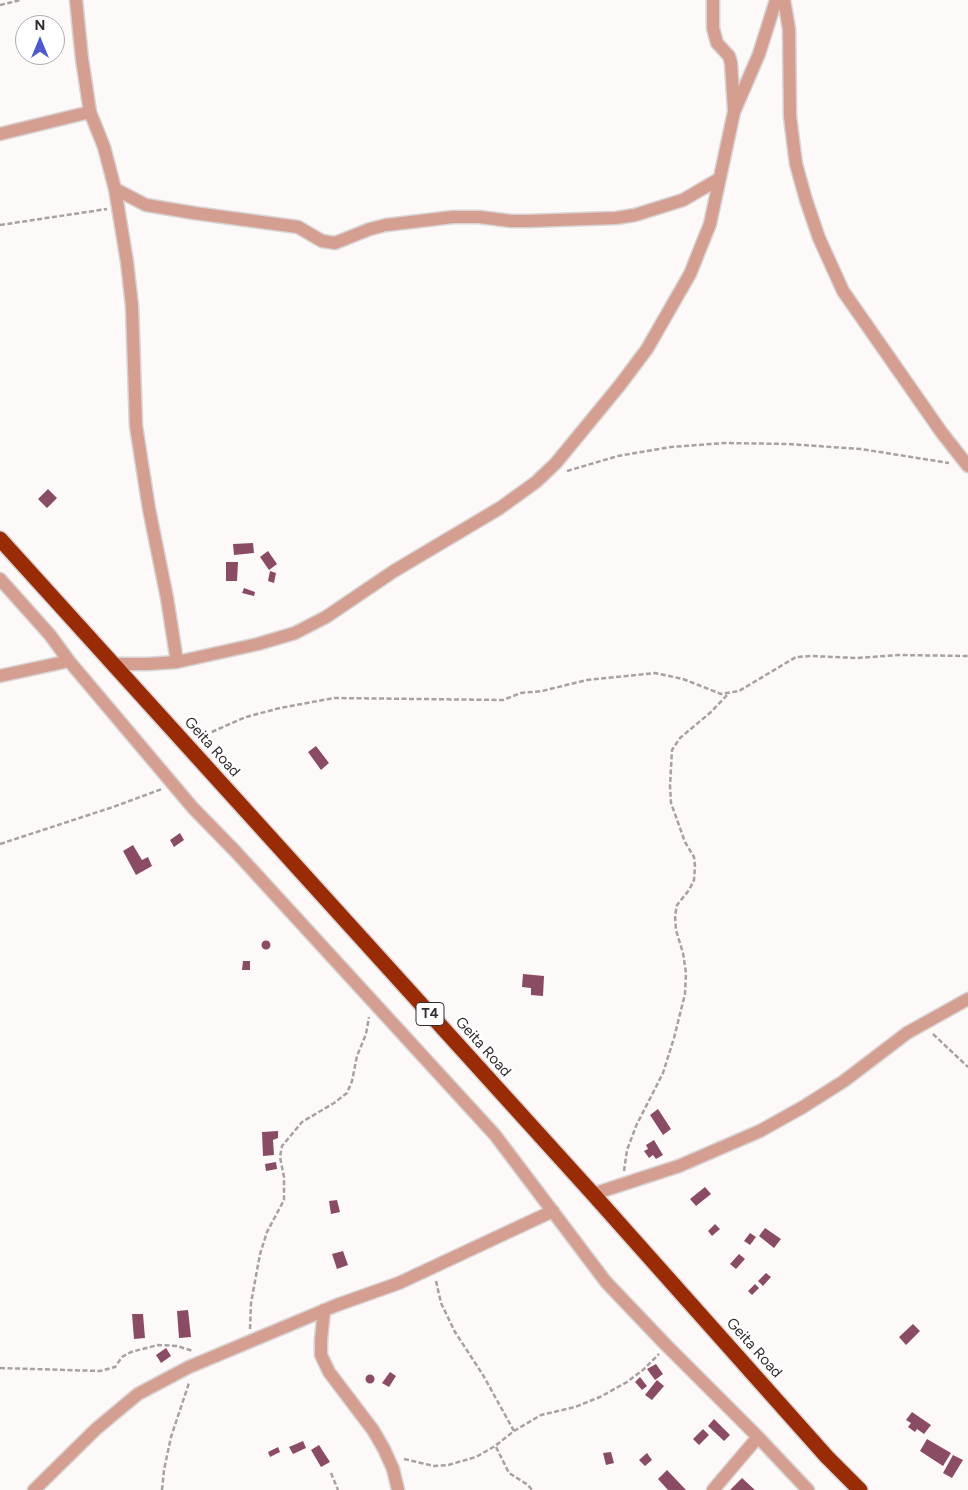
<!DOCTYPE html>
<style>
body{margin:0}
#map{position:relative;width:968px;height:1490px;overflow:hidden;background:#fdf9f9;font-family:Figtree,sans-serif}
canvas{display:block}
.north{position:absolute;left:15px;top:15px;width:50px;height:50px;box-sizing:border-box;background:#fff;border:1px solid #adaaab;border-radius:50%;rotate:0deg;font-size:14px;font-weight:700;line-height:20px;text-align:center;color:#332b2c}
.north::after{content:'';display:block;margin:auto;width:18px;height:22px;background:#4c59cf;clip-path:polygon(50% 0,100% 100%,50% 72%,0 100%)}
</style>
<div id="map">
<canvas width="968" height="1490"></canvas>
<div class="north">N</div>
</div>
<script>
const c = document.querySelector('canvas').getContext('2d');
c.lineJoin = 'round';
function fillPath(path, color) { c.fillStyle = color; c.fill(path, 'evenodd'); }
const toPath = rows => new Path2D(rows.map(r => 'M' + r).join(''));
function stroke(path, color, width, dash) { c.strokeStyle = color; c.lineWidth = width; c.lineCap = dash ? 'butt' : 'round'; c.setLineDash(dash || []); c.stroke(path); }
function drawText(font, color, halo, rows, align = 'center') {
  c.font = font + ' Figtree,sans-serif'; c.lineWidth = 5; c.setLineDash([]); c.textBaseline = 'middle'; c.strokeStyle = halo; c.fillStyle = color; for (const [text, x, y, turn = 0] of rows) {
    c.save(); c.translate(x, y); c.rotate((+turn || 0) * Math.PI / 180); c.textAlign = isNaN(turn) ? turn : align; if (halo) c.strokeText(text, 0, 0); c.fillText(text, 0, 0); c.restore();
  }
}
const building = toPath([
 [48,489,57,498,47,508,38,499],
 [253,543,254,553,234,555,233,544],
 [268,551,277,564,269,570,260,557],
 [226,562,238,562,237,581,226,581],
 [270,571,276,573,274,583,268,581],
 [244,588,255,592,254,596,242,593],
 [316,746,329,763,321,770,308,752],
 [180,833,184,840,174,847,170,840],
 [133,845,142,860,148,857,152,866,136,875,123,851],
 '261.5 945a4.5 4.5 0 1 1 9 0a4.5 4.5 0 1 1-9 0Z',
 [243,961,250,961,250,970,242,970],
 [523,974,544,976,543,996,531,995,531,988,522,987],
 [658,1109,671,1129,663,1135,650,1115],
 [278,1131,278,1138,273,1140,274,1155,263,1156,262,1132],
 [654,1140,663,1155,656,1159,653,1155,649,1158,644,1151,648,1149,646,1145],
 [276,1162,277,1169,266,1171,265,1164],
 [705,1187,711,1194,696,1206,690,1199],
 [337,1200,340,1212,331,1214,329,1201],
 [715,1224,720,1229,712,1236,708,1231],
 [765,1228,781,1239,774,1248,759,1236],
 [750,1233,756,1237,750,1245,744,1241],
 [343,1251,348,1265,337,1269,332,1254],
 [739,1254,745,1259,736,1269,730,1264],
 [766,1273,771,1277,763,1286,758,1281],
 [755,1284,759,1288,752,1295,748,1291],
 [188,1310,191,1337,179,1338,177,1311],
 [132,1314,143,1314,145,1338,134,1339],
 [913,1324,920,1331,906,1345,899,1337],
 [166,1348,171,1356,161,1363,156,1355],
 [656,1364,663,1374,655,1380,647,1369],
 [390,1372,396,1376,389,1387,382,1383],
 '365.5 1379a4.5 4.5 0 1 1 9 0a4.5 4.5 0 1 1-9 0Z',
 [640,1377,647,1386,642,1390,635,1382],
 [657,1380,664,1386,652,1400,645,1395],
 [912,1412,931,1425,924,1434,917,1429,915,1432,908,1427,911,1423,906,1420],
 [714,1419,730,1435,724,1441,708,1426],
 [703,1429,709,1435,699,1445,693,1439],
 [927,1439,951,1453,943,1466,920,1451],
 [303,1441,306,1448,293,1454,289,1447],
 [319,1445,330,1462,321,1467,311,1450],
 [278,1447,280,1452,270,1457,268,1452],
 [611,1452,614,1463,606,1465,603,1453],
 [647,1453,652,1460,645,1466,639,1460],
 [953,1455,963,1460,952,1478,943,1473],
 [667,1470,686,1490,668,1490,658,1479],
 [742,1478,755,1490,730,1490]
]);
const path = toPath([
 [0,5,21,0],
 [0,225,107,209],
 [567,471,618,456,671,447,724,443,788,444,861,449,949,463],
 [198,738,246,717,280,708,334,698,503,700,521,693,542,691,587,680,655,673,683,679,721,694,739,691,796,657,811,656,857,658,899,655,968,656],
 [0,844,113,807,162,789],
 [933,1034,968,1067],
 [624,1171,627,1150,636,1126,663,1073,674,1038,685,994,686,973,683,953,676,930,675,916,677,905,689,890,694,880,695,866,694,857,685,842,671,803,670,786,672,750,680,738,711,712,729,693],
 [436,1281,441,1303,455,1332,483,1375,514,1431],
 [250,1329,251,1303,260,1254,267,1232,284,1200,284,1177,280,1157,282,1146,302,1122,334,1103,347,1093,352,1081,357,1056,366,1034,369,1017],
 [0,1368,100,1371,115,1367,122,1357,131,1352,158,1345,177,1346,193,1351],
 [496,1447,509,1473,528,1485,532,1490],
 [404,1459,434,1466,448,1465,476,1457,495,1446,514,1431,541,1415,575,1407,600,1397,627,1382,643,1370,659,1354],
 [331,1473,338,1490],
 [162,1490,164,1470,171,1437,189,1383]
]);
const street = toPath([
 [76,0,82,59,90,112,104,147,115,189,127,262,132,306,136,426,149,509,167,598,177,662],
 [713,0,713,28,717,43,729,56,731,63,734,110],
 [784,0,789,29,790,116,793,141,796,164,806,200,819,238,843,291,942,433,968,466],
 [0,134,90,112],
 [115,189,146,205,194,213,298,227,322,241,335,243,370,229,386,225,453,217,479,217,511,221,527,221,616,218,635,215,683,200,719,179],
 [0,579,50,635,69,661,193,808,235,851,495,1135,606,1282,666,1345,758,1437,808,1490],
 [114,664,148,664,177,662,258,644,295,633,326,617,394,571,500,508,536,482,556,463,620,385,647,349,690,274,710,224,734,112,759,54,776,0],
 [0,676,69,661],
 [593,1194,679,1166,760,1131,803,1107,844,1081,907,1033,968,999],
 [324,1310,321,1340,321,1355,329,1372,373,1430,384,1449,393,1469,398,1490],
 [34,1490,96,1429,138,1394,189,1367,337,1305,399,1283,553,1211],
 [713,1490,758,1437]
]);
const highway = toPath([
 [0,539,593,1194,827,1457,860,1490]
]);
const shields = [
 [430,1014,28]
];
const shieldNames = [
 ["T4",430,1014]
];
const streetNames = [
 ["Geita Road",212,747,48],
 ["Geita Road",483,1047,48],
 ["Geita Road",754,1348,48]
];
fillPath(building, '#8a4b64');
stroke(street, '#d9d4d4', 15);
stroke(highway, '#d9d4d4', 18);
stroke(path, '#a7a1a1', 2.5, [5, 2.5]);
stroke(street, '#d49f90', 12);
stroke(highway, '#992c06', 15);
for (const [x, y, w] of shields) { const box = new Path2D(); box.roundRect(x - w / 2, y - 11.5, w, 23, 4); c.fillStyle = '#fff'; c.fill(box); stroke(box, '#332b2c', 1); }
drawText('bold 14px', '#332b2c', null, shieldNames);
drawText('15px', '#332b2c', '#fff', streetNames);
</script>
